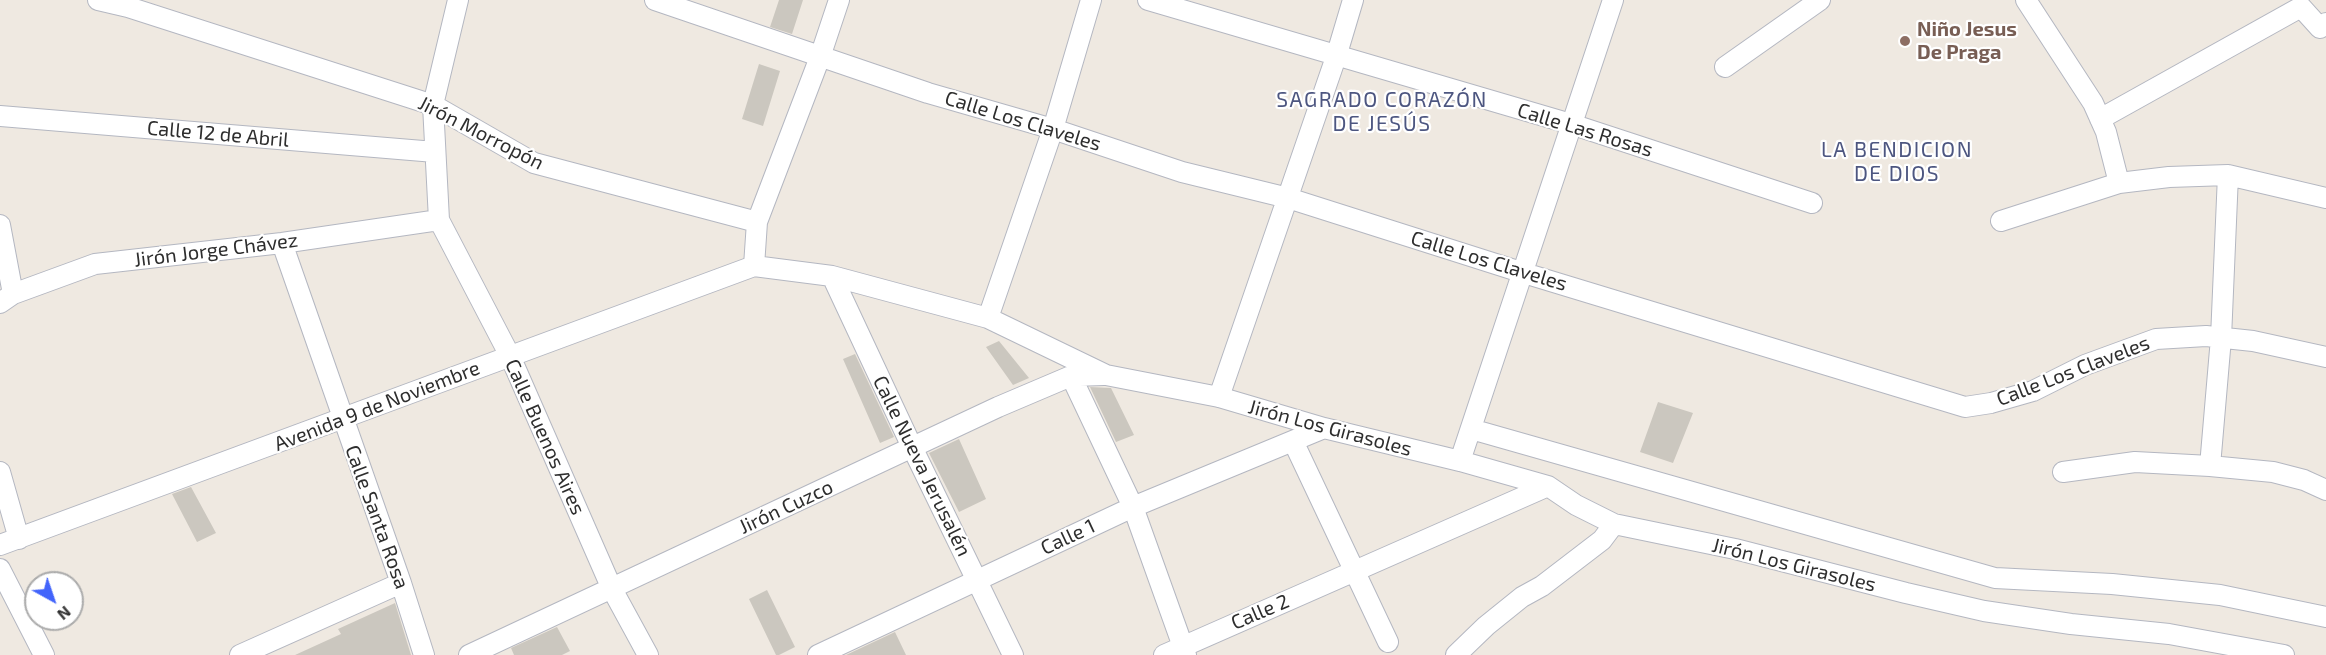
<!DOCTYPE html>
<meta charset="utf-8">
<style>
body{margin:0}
#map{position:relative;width:2326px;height:655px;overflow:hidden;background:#efe9e1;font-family:"Exo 2",sans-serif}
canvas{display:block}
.north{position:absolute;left:24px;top:571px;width:60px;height:60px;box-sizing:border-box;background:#fff;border:2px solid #ababab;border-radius:50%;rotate:140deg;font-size:16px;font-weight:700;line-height:24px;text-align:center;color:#2e2e2e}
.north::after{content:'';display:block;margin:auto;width:21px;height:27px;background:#4264fb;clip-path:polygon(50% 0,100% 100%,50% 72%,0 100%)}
</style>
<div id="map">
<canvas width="2326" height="655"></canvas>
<div class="north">N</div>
</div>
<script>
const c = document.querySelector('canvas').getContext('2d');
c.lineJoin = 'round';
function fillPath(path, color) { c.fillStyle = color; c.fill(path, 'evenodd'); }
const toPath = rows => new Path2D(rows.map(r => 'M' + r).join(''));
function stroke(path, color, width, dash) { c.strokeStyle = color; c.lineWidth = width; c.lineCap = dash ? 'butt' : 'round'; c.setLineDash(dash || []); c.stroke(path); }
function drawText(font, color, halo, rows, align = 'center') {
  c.font = font + ' "Exo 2",sans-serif'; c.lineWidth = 4.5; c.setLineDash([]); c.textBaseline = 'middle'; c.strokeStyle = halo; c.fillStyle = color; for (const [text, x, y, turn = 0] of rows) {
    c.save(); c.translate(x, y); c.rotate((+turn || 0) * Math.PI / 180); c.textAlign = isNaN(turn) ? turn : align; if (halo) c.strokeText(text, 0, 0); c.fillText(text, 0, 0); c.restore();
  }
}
const building = toPath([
 [779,0,803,0,792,34,770,27],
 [759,64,780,71,763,126,742,119],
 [999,341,1029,378,1013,385,986,347],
 [855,354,894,437,880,443,843,359],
 [1090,387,1111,388,1134,435,1116,442],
 [1658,402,1693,413,1673,463,1640,452],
 [959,439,986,499,959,512,929,453],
 [191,487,216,533,197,542,172,494],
 [767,590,795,647,779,655,776,655,749,599],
 [395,603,411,655,295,655,341,634,338,629],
 [557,627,570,651,562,655,514,655,511,648],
 [895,632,906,655,846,655]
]);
const minor = toPath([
 [98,0,128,7,433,105,534,163,757,222,754,266],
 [458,0,433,105,439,220,510,356,612,589,648,655],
 [655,0,928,93,1053,129,1182,172,1288,198,1524,273,1965,407,1991,403,2033,391,2085,365,2156,339,2206,336,2253,341,2326,357],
 [1148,0,1571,124,1812,203],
 [2026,0,2093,103,2106,132,2119,183],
 [1725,67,1820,0],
 [0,116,435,152],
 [2100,119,2301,7,2320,28,2326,23],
 [2228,175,2221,338,2210,466,2273,472,2304,480,2326,490],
 [2001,221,2119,183,2169,177,2228,175,2326,198],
 [757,222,820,57,839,0],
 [0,225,13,294],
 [282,243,401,583,424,655],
 [832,276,912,447,1013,655],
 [0,303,13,294,95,264,282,243,439,220],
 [988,318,1053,129,1091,0],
 [1071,376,1133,507,1186,655],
 [1219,397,1336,57,1353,0],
 [1471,429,1995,578,2112,584,2220,595,2326,617],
 [1293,441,1388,642],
 [1460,461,1613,0],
 [0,472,19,539],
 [2063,472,2135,462,2210,466],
 [0,545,754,266,832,276,988,318,1106,375,1219,397,1324,428,1460,461,1548,486,1576,505,1614,524,1735,549,1906,593,1984,611,2071,624,2169,634,2284,655],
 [0,569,44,655],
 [240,655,401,583],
 [469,655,998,407,1071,376,1104,375],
 [818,655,1133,507,1324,428],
 [1164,655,1548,486],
 [1456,655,1486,626,1522,597,1542,586,1602,540,1614,524]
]);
const markers = [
 [1905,41,6,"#8d6e63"]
];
const educationNames = [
 ["Niño Jesus",1917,29],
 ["De Praga",1917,52]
];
const streetNames = [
 ["Calle Los Claveles",1023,121,17],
 ["Calle Las Rosas",1585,130,17],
 ["Jirón Morropón",481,133,27],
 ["Calle 12 de Abril",218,134,5],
 ["Jirón Jorge Chávez",216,250,-7],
 ["Calle Los Claveles",1489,261,17],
 ["Calle Los Claveles",2073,371,-21],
 ["Avenida 9 de Noviembre",377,406,-21],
 ["Jirón Los Girasoles",1330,428,15],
 ["Calle Buenos Aires",545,437,66],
 ["Calle Nueva Jerusalén",922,466,64],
 ["Jirón Cuzco",786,507,-25],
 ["Calle Santa Rosa",377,517,70],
 ["Calle 1",1068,537,-25],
 ["Jirón Los Girasoles",1794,565,14],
 ["Calle 2",1260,612,-23]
];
const neighbourhoodNames = [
 ["SAGRADO CORAZÓN",1382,100],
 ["DE JESÚS",1382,124],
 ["LA BENDICION",1897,150],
 ["DE DIOS",1897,174]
];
fillPath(building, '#cbc7bf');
stroke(minor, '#b4b7c1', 22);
stroke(minor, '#fff', 20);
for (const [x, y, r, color] of markers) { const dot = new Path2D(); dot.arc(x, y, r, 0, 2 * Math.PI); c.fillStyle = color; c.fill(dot); stroke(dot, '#fff', 2); }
drawText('bold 20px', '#785e54', '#fff', educationNames, 'left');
drawText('20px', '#2e2e2e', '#fff', streetNames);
c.letterSpacing = '1.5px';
drawText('21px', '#4d5680', '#fff', neighbourhoodNames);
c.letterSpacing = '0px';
</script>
